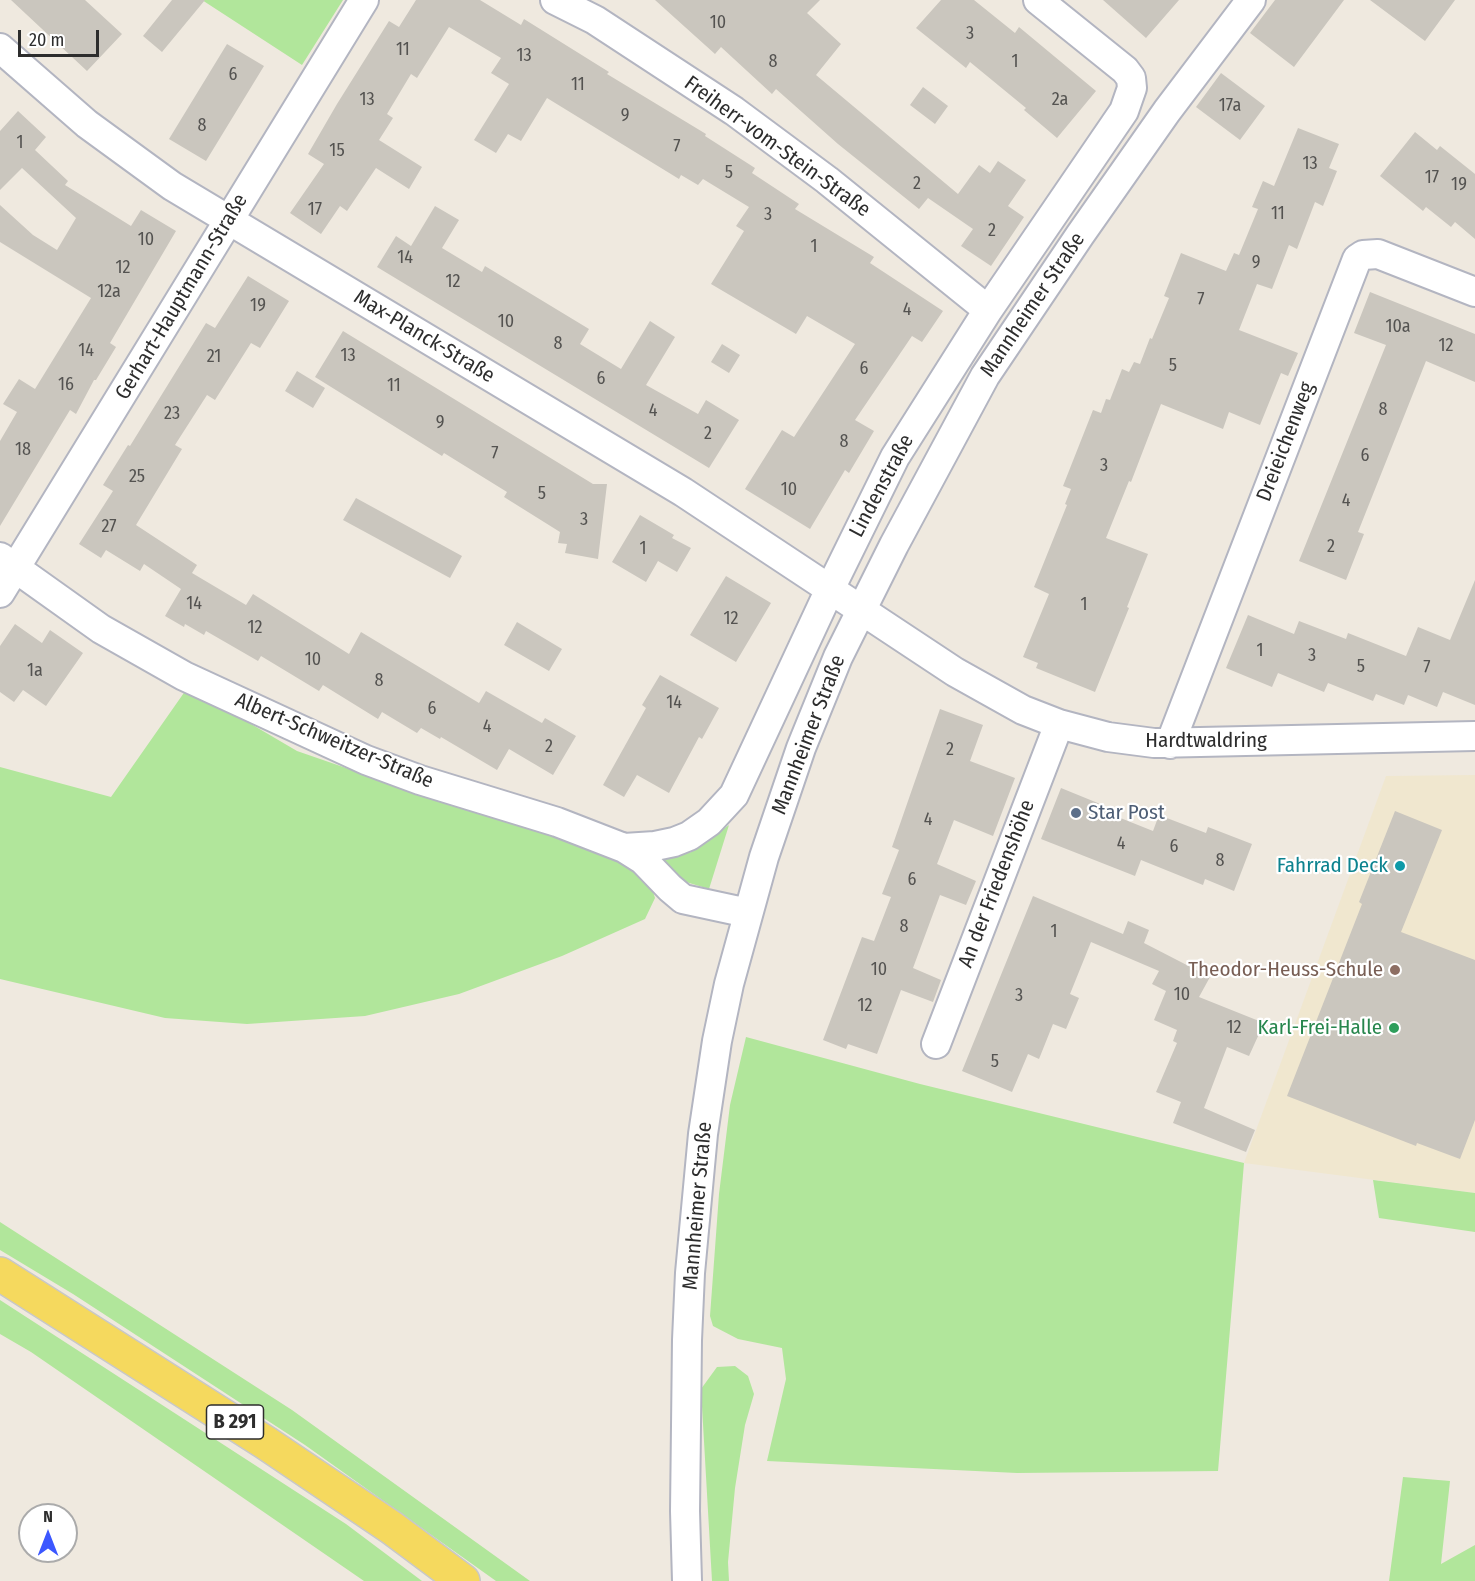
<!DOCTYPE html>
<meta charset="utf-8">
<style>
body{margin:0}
#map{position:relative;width:1475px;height:1581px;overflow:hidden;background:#efe9df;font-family:"Fira Sans Condensed",sans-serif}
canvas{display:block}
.north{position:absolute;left:18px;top:1503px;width:60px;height:60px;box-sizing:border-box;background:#fff;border:2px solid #ababab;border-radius:50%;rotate:0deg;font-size:16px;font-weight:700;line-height:24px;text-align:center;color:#2d2d2d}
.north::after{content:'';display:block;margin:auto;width:21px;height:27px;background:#3c57ff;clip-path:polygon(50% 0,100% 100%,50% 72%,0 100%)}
.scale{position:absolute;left:18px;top:30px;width:81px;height:27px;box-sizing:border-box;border:3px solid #2d2d2d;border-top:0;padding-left:8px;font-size:18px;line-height:21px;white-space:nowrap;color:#2d2d2d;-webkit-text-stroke:4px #fff;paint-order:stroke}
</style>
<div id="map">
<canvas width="1475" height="1581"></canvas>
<div class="north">N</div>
<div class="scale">20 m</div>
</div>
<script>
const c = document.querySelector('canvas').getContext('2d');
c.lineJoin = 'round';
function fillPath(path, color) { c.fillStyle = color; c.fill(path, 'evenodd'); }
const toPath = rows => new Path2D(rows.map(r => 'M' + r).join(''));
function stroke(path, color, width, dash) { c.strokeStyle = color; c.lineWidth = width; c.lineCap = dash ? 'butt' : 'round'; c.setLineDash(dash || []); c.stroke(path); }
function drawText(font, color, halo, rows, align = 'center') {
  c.font = font + ' "Fira Sans Condensed",sans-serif'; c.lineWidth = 4.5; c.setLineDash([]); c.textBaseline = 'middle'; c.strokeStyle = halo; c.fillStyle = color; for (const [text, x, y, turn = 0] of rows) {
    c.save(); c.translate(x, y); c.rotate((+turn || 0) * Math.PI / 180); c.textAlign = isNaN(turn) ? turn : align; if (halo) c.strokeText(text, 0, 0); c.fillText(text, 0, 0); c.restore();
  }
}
const education = toPath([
 [1475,775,1475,1193,1244,1163,1386,776]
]);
const green = toPath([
 [202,0,343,0,302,65],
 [188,687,297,751,453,805,601,852,634,866,650,882,655,898,645,919,562,956,459,994,365,1016,247,1024,165,1018,0,979,0,767,111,797],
 [729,825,709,889,686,882,661,859,691,852],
 [746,1037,920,1084,1244,1163,1218,1471,1017,1473,767,1461,786,1379,782,1348,738,1339,713,1326,710,1316,719,1194,730,1105],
 [1373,1180,1475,1193,1475,1232,1379,1218],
 [0,1222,292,1410,530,1581,496,1581,305,1445,73,1294,0,1250],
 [0,1300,346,1524,422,1581,364,1581,31,1352,0,1334],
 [735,1366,748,1376,754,1394,745,1425,735,1488,728,1562,729,1581,712,1581,701,1389,717,1367],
 [1403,1477,1450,1481,1441,1564,1475,1545,1475,1581,1389,1581]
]);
const building = toPath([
 [11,0,85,0,122,34,87,71],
 [172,0,205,0,162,52,143,36],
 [416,0,480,0,521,25,524,19,609,72,607,74,706,134,705,136,755,168,752,173,799,204,795,209,874,257,870,263,943,311,922,342,912,336,855,420,874,431,849,473,845,470,810,529,745,489,782,430,794,437,855,344,807,316,796,334,711,284,744,231,736,226,749,207,703,179,698,185,681,175,679,179,547,98,521,141,508,134,496,153,474,140,509,84,491,73,501,58,449,27,417,78,411,74,387,114,393,118,379,140,422,167,409,189,376,168,347,211,340,206,321,234,290,213,324,164,308,154,337,104,389,21,399,27],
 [655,0,820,0,807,13,841,44,816,75,958,194,979,165,990,173,998,161,1026,180,1008,206,1024,217,991,266,961,246,973,229,928,198,919,209,838,144,776,89,772,94,721,47,715,54],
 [941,0,974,0,1015,33,1019,27,1096,91,1057,138,1024,110,1026,108,970,62,966,68,916,28],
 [1103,0,1179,0,1146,38],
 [1275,0,1344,0,1294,67,1250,33],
 [1370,0,1455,0,1425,41],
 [227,44,264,66,206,161,169,139],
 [1221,73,1265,106,1240,140,1196,107],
 [923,87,948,106,935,124,910,105],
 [18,111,46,137,35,150,68,181,65,185,131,226,141,210,176,231,110,343,116,347,96,380,94,380,76,414,70,410,0,526,0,441,17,412,3,404,19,379,35,389,91,298,0,242,0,205,33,235,57,250,76,218,22,168,0,190,0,131],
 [1298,128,1339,144,1329,168,1337,171,1323,206,1315,202,1297,249,1289,245,1272,289,1257,284,1239,330,1298,353,1288,376,1281,373,1260,425,1229,412,1223,429,1161,404,1131,482,1129,481,1106,538,1148,554,1127,607,1129,608,1095,692,1036,668,1038,663,1023,657,1049,594,1034,587,1067,505,1065,504,1071,489,1063,486,1093,410,1101,413,1106,399,1110,400,1122,369,1129,372,1134,362,1140,364,1150,338,1152,339,1169,298,1164,296,1181,253,1226,271,1234,253,1239,255,1258,209,1252,207,1263,181,1274,186],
 [1415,132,1437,150,1440,146,1475,174,1475,239,1455,222,1451,227,1426,207,1423,211,1380,176],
 [435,206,459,220,442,248,482,272,485,266,589,329,580,344,621,369,650,321,675,337,646,385,698,414,706,400,739,420,709,468,377,267,396,236,411,246],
 [248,276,289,301,260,348,251,343,215,400,207,395,175,445,182,449,136,525,197,565,192,573,246,605,253,594,349,654,361,632,479,703,486,691,542,723,545,718,576,736,553,775,509,749,497,770,441,737,440,739,421,728,417,733,382,712,378,719,323,685,319,691,261,656,258,661,206,631,204,635,185,624,184,627,165,616,181,589,144,564,140,571,106,550,101,558,79,544,113,491,103,485,128,445,130,446,206,323,215,328],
 [1370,292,1475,334,1475,382,1426,361,1358,532,1364,534,1346,580,1299,561,1386,345,1354,333],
 [343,331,593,484,607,484,598,559,565,553,567,544,558,543,560,532,504,497,507,492,444,453,442,456,315,377],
 [722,344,740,355,729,373,711,362],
 [297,371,325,388,313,408,285,391],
 [356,498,462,556,450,578,343,520],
 [640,515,674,535,672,538,691,548,677,572,658,561,646,582,612,562],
 [726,576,771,603,736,662,690,635],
 [1475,580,1475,705,1443,692,1437,707,1408,695,1404,705,1376,694,1373,701,1328,683,1324,692,1278,673,1272,687,1226,668,1248,615,1294,634,1299,621,1346,639,1348,633,1406,656,1418,627,1450,640],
 [517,622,562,649,549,671,504,645],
 [15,624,42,643,50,630,83,653,46,706,23,690,14,702,0,692,0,646],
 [660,675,719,708,702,739,699,737,669,793,637,775,624,797,603,785,646,708,642,705],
 [940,709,983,725,970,761,1015,778,993,836,954,820,937,864,976,881,966,905,940,895,913,968,941,980,933,1002,901,990,877,1054,848,1044,846,1049,823,1040,862,937,874,941,891,897,882,894,899,850,892,847],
 [1061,788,1110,808,1108,813,1153,831,1159,815,1206,833,1208,827,1252,844,1234,891,1205,879,1203,885,1141,860,1135,876,1041,839],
 [1395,811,1442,830,1401,932,1475,960,1475,1120,1460,1159,1417,1143,1416,1146,1287,1096,1362,904,1359,902],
 [1033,896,1123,934,1128,921,1149,930,1144,943,1210,977,1199,997,1264,1023,1249,1056,1227,1047,1204,1108,1255,1130,1246,1152,1173,1123,1181,1102,1156,1092,1177,1043,1173,1041,1177,1030,1154,1020,1166,991,1152,984,1159,971,1091,942,1070,994,1079,998,1066,1029,1053,1024,1039,1059,1028,1054,1012,1092,962,1071]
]);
const minor = toPath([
 [555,0,595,20,734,111,827,180,988,310],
 [0,48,87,124,172,186,683,492,955,672,1023,710,1059,724,1108,737,1154,743,1475,736],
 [0,557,101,629,184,676,366,760,420,780,557,822,624,848,643,860,670,888,683,899,748,913],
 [0,593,364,0],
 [1170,744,1357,259,1363,255,1378,254,1475,292],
 [624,848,655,846,674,842,689,836,709,822,734,795,830,589,895,457,988,310,1124,111,1132,88,1131,78,1125,70,1038,0],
 [936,1044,1059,724],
 [687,1581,685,1511,687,1340,690,1273,703,1134,717,1041,729,984,764,857,801,748,838,657,894,545,985,376,1080,235,1167,111,1251,0]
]);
const major = toPath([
 [0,1274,266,1443,392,1528,463,1581]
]);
const markers = [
 [1076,813,6,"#5c6f8a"],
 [1400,866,6,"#0f9aa8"],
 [1395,970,6,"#8d6e63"],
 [1394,1028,6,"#2e9e5b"]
];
const numberNames = [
 ["10",718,23],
 ["3",970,34],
 ["11",403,50],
 ["13",524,56],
 ["8",773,62],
 ["1",1015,62],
 ["6",233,75],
 ["11",578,85],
 ["13",367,100],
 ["2a",1060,100],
 ["17a",1230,106],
 ["9",625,116],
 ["8",202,126],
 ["1",20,143],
 ["7",677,147],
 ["15",337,151],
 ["13",1310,164],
 ["5",729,173],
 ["17",1432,178],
 ["2",917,184],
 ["19",1459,185],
 ["17",315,210],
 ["11",1278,214],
 ["3",768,215],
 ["2",992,231],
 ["10",146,240],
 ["1",814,247],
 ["14",405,258],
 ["9",1256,263],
 ["12",123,268],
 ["12",453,282],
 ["12a",109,292],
 ["7",1201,300],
 ["19",258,306],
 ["4",907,310],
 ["10",506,322],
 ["10a",1398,327],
 ["8",558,344],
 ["12",1446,346],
 ["14",86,351],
 ["13",348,356],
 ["21",214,357],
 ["5",1173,366],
 ["6",864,369],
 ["6",601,379],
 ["16",66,385],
 ["11",394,386],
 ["8",1383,410],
 ["4",653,411],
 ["23",172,414],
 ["9",440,423],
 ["2",708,434],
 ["8",844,442],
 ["18",23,450],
 ["7",495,454],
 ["6",1365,456],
 ["3",1104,466],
 ["25",137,477],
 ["10",789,490],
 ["5",542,494],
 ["4",1346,501],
 ["3",584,520],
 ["27",109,527],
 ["2",1331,547],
 ["1",643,549],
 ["14",194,604],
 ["1",1084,605],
 ["12",731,619],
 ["12",255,628],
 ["1",1260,651],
 ["3",1312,656],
 ["10",313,660],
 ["5",1361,667],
 ["7",1427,668],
 ["1a",35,671],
 ["8",379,681],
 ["14",674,703],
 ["6",432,709],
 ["4",487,727],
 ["2",549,747],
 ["2",950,750],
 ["4",928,820],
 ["4",1121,844],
 ["6",1174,847],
 ["8",1220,861],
 ["6",912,880],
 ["8",904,927],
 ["1",1054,932],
 ["10",879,970],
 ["10",1182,995],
 ["3",1019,996],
 ["12",865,1006],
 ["12",1234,1028],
 ["5",995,1062]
];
const shields = [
 [235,1422,57]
];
const shieldNames = [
 ["B 291",235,1422]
];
const streetNames = [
 ["Freiherr-vom-Stein-Straße",777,147,36],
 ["Gerhart-Hauptmann-Straße",182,297,-59],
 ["Mannheimer Straße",1033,305,-56],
 ["Max-Planck-Straße",424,337,31],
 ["Dreieichenweg",1286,442,-69],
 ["Lindenstraße",882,486,-62],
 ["Mannheimer Straße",809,735,-69],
 ["Albert-Schweitzer-Straße",334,741,23],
 ["Hardtwaldring",1206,741],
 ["An der Friedenshöhe",997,884,-69],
 ["Mannheimer Straße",698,1206,-85]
];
const serviceNames = [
 ["Star Post",1088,813]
];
const cultureNames = [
 ["Fahrrad Deck",1388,866]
];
const educationNames = [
 ["Theodor-Heuss-Schule",1383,970]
];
const leisureNames = [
 ["Karl-Frei-Halle",1382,1028]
];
fillPath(education, '#f0e7cf');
fillPath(green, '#b1e69b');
fillPath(building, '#cac6be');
stroke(minor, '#b3b5c1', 32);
stroke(major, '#c8c8c8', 36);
stroke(minor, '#fff', 28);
stroke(major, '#f5d95e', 33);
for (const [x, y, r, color] of markers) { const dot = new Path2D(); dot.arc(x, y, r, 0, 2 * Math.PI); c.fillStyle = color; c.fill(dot); stroke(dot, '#fff', 2); }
drawText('18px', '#545351', null, numberNames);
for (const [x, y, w] of shields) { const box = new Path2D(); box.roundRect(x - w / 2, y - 17, w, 34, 4.5); c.fillStyle = '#fff'; c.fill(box); stroke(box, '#2d2d2d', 1.5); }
drawText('bold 20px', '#2d2d2d', null, shieldNames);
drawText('21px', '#2d2d2d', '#fff', streetNames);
drawText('21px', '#4e5e75', '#fff', serviceNames, 'left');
drawText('21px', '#0d838f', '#fff', cultureNames, 'right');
drawText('21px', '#785e54', '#fff', educationNames, 'right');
drawText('21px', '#27864d', '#fff', leisureNames, 'right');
</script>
